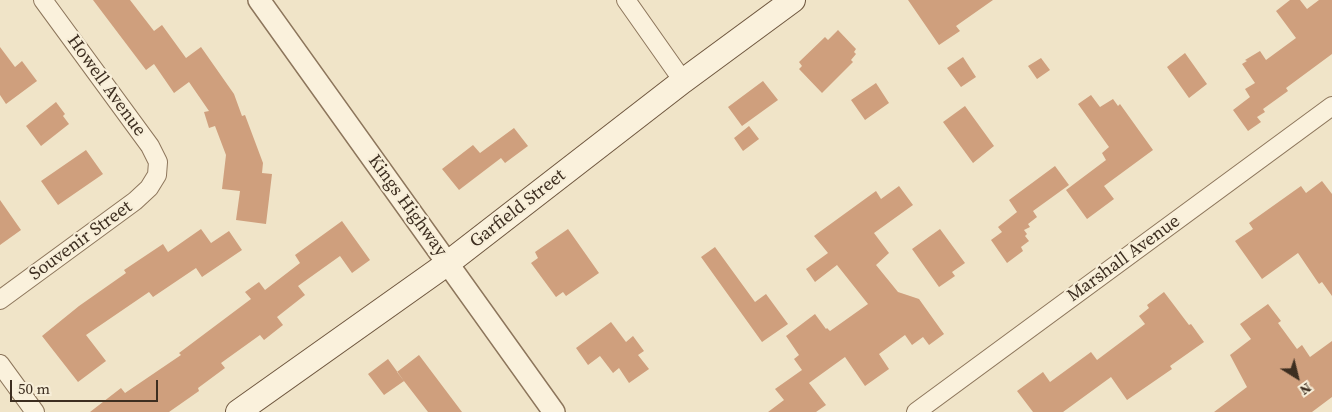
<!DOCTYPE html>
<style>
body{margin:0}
#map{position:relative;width:1332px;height:412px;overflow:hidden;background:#f0e4c8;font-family:"Source Serif 4",serif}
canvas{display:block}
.north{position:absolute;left:1272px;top:352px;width:50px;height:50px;-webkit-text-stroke:4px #f7eed8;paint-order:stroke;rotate:144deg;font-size:14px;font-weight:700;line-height:20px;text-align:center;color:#3d2e20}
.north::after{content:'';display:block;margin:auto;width:18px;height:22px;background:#3d2e20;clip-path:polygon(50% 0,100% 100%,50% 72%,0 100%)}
.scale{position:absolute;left:10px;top:380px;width:148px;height:22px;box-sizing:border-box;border:2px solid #3d2e20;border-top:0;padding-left:6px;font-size:15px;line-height:18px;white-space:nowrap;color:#3d2e20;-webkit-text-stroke:4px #f7eed8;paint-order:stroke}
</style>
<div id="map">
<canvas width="1332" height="412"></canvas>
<div class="north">N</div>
<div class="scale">50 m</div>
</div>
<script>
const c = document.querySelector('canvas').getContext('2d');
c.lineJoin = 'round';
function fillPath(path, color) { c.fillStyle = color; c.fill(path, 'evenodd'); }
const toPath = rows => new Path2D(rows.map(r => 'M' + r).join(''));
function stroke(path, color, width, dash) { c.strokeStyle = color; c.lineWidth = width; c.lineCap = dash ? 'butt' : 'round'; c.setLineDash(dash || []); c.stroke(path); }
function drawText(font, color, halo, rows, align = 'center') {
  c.font = font + ' "Source Serif 4",serif'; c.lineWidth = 4.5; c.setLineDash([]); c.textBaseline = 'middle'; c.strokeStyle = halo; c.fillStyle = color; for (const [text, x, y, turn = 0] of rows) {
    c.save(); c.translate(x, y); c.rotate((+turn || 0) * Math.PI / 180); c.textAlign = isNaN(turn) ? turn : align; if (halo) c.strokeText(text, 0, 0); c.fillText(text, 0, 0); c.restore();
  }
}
const building = toPath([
 [93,0,130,0,154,31,162,25,186,58,201,47,234,94,242,116,245,115,263,163,262,173,272,174,266,224,236,220,240,191,222,189,226,155,215,126,209,128,204,112,209,111,189,82,174,93,154,64,146,70],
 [908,0,993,0,956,26,960,31,939,45],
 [1290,0,1300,0,1307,9,1319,0,1332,0,1332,54,1286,88,1288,91,1263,109,1265,112,1257,117,1261,122,1248,131,1233,110,1250,97,1245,89,1255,83,1242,64,1247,61,1245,60,1260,51,1266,60,1296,38,1276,11],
 [838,30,856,49,854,52,856,54,851,60,853,62,822,93,799,69,802,66,799,62,825,37,828,40],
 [0,47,15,67,22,61,37,81,6,104,0,95],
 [1185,53,1207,84,1189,98,1167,67],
 [963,57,976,77,961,87,947,68],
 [1041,58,1050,70,1037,79,1028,66],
 [763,81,778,100,742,126,728,107],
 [876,83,889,103,865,120,851,100],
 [1091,95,1100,107,1113,99,1118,106,1120,104,1153,150,1104,186,1114,199,1087,219,1066,190,1106,160,1102,153,1109,147,1078,104],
 [56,102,65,114,63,116,69,124,41,146,26,126],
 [965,106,994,146,973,163,943,122],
 [749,126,759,139,743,151,734,138],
 [514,128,528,146,505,163,501,158,459,190,442,169,473,145,480,153],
 [86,150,103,174,58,205,41,181],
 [1055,166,1069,185,1033,211,1037,217,1028,224,1030,227,1024,230,1027,234,1025,236,1029,241,1021,247,1023,251,1007,263,991,240,1002,232,998,227,1017,212,1009,200],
 [1322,181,1332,194,1332,296,1322,282,1319,284,1298,253,1262,279,1235,241,1253,229,1249,223,1301,186,1306,193],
 [899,186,913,205,874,233,889,253,876,265,898,292,919,299,944,334,929,345,923,337,912,345,905,335,879,354,889,369,865,386,845,357,809,383,826,405,816,412,768,412,784,400,775,389,802,370,794,359,799,355,786,336,815,314,826,329,827,328,830,331,868,304,837,265,815,282,806,269,828,253,814,236,876,191,881,199],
 [0,200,21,230,0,245],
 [342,221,370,260,352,273,340,256,298,286,305,295,277,317,283,325,264,340,260,335,221,363,225,368,198,388,199,391,169,412,90,412,121,388,125,393,181,355,179,353,251,299,245,292,259,282,265,290,300,263,295,255],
 [201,229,211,243,229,231,242,250,202,277,196,268,153,297,149,292,86,335,106,361,78,382,42,336,79,306,126,273,124,270,163,244,168,252],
 [568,229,599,273,566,296,563,292,556,297,531,263,538,258,535,252],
 [940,229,965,263,952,272,955,276,939,287,912,249],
 [715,247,755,302,766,294,788,324,762,342,701,257],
 [1164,292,1189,325,1191,324,1204,342,1170,366,1172,369,1127,400,1111,377,1063,412,1033,412,1017,391,1043,372,1050,382,1091,352,1097,360,1145,324,1139,316,1149,308,1147,305],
 [1268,304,1281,321,1278,323,1297,349,1302,345,1310,357,1332,341,1332,397,1312,412,1214,412,1247,387,1230,355,1251,339,1240,324],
 [611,322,626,342,633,336,644,351,638,355,649,369,629,383,619,368,613,373,600,356,588,365,576,348],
 [419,355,462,412,428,412,397,372],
 [388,359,404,381,384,395,368,374]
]);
const minor = toPath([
 [626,0,683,81],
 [0,300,135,201,149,188,157,175,158,162,150,146,43,0],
 [0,364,35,412],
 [916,412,1332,106]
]);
const tertiary = toPath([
 [259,0,554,412]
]);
const secondary = toPath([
 [238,412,448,263,683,81,793,0]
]);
const streetNames = [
 ["Howell Avenue",106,86,54],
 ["Kings Highway",407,206,54],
 ["Garfield Street",518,209,-38],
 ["Souvenir Street",81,241,-36],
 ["Marshall Avenue",1124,259,-36]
];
fillPath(building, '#cf9f7d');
stroke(minor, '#8d765c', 20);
stroke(tertiary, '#8d765c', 24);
stroke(secondary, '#6f573f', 26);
stroke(minor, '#faf1dc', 18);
stroke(tertiary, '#faf1dc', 21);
stroke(secondary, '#faf1dc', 24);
drawText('18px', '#3d2e20', '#f7eed8', streetNames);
</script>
